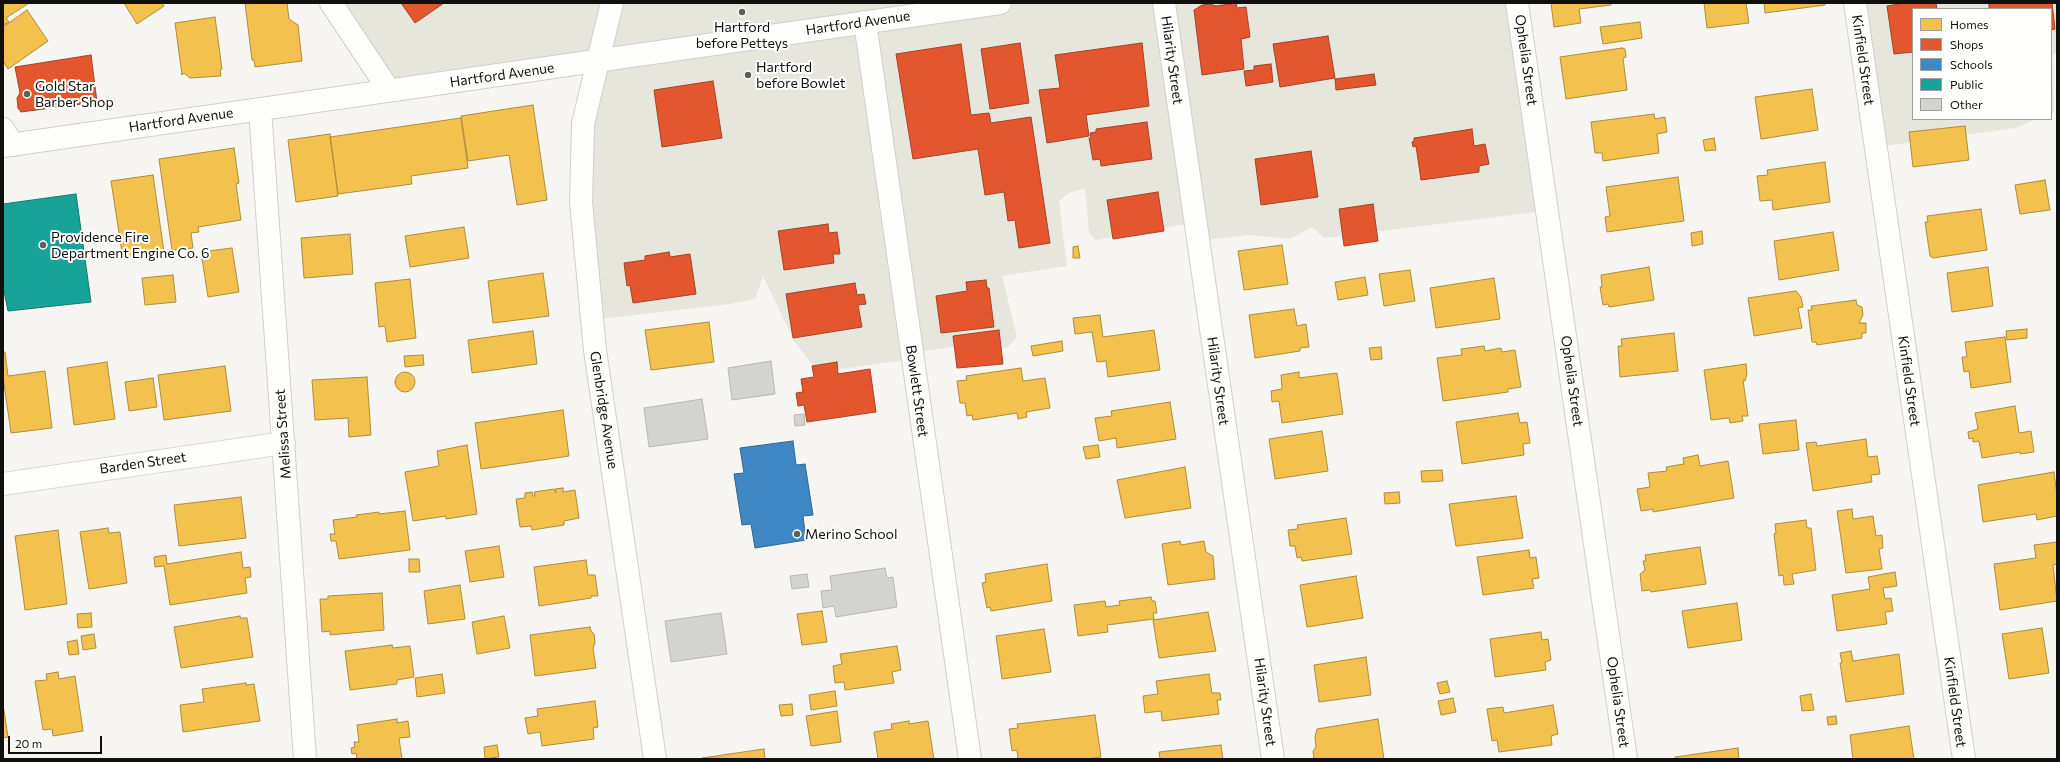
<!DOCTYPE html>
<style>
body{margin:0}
#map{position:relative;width:2060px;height:762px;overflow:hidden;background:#f6f5f2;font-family:Commissioner,sans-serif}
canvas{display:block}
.frame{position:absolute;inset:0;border:4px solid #10100e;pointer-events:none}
.legend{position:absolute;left:1912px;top:8px;width:140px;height:112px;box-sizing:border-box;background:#fffffe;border:1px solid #9f9f9e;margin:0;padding:5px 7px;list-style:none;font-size:12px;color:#10100e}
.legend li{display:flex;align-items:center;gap:8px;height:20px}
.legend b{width:20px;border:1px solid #9f9f9e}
.scale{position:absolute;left:8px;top:736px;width:94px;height:18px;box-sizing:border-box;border:2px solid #10100e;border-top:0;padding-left:5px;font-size:12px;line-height:14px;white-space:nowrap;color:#10100e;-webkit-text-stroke:3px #fffffe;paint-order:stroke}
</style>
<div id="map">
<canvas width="2060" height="762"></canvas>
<div class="frame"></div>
<ul class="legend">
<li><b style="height:11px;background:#f2c14e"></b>Homes</li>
<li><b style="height:11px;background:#e4572e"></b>Shops</li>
<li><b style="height:11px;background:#3f88c5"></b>Schools</li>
<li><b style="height:11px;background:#17a398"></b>Public</li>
<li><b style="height:11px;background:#d3d3d0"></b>Other</li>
</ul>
<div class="scale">20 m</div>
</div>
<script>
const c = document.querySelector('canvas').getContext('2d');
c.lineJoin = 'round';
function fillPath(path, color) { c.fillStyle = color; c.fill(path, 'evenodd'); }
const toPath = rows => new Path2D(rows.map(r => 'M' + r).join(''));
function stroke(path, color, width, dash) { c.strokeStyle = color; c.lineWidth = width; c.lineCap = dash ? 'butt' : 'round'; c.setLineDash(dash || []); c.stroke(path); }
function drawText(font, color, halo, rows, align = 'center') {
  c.font = font + ' Commissioner,sans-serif'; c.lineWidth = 4; c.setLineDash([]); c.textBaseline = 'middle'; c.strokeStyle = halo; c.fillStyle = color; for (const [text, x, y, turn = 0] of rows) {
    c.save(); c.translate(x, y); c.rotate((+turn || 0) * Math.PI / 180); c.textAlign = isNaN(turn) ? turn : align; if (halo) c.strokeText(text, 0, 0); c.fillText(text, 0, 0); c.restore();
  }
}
const built = toPath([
 [329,3,1510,3,1537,212,1324,238,1312,227,1290,239,1249,235,1199,241,1186,224,1096,240,1089,233,1085,188,1069,193,1059,201,1067,266,1002,276,1017,337,1008,347,977,352,959,346,912,353,906,360,818,372,794,341,763,276,755,299,730,304,592,320,580,202,594,62,387,82],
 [1856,3,2057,3,2057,52,2053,55,2054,111,2051,113,2051,9,1913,9,1913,119,2036,119,2016,128,1883,146]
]);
const homes = toPath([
 [3,3,29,3,6,18,9,22,3,25,3,3],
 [124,3,162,3,164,6,137,24,124,3],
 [245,3,287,3,289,19,298,25,302,61,255,67,254,60,252,60,245,3],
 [1551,3,1611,3,1611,5,1579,9,1581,23,1554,27,1551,3],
 [1704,3,1746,3,1749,23,1707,28,1704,3],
 [1764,3,1825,3,1825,5,1765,13,1764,3],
 [27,10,48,41,8,69,3,61,3,27,27,10],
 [215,17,222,69,220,70,221,76,190,78,184,73,182,75,175,23,215,17],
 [1640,22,1642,38,1603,44,1600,27,1640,22],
 [1622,48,1625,49,1626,57,1623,58,1627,90,1566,99,1560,57,1622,48],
 [1812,89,1818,130,1761,139,1755,97,1812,89],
 [533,105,547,200,517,205,509,155,468,161,461,116,533,105],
 [1654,114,1655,119,1665,117,1667,132,1657,134,1659,153,1603,161,1602,153,1595,153,1591,122,1654,114],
 [461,118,468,168,411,176,412,184,338,194,330,137,461,118],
 [1965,126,1969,160,1913,167,1909,132,1965,126],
 [330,134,338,196,296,202,288,140,330,134],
 [1714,138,1716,150,1705,151,1703,140,1714,138],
 [234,148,239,183,236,184,241,220,198,227,199,232,191,233,193,248,172,250,159,159,234,148],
 [1825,162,1830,202,1773,210,1772,200,1760,201,1757,176,1768,175,1767,170,1825,162],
 [153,175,164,252,123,259,111,181,153,175],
 [1678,177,1684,221,1607,232,1605,217,1610,216,1606,187,1678,177],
 [2045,180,2050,210,2020,214,2015,185,2045,180],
 [1981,209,1987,250,1933,258,1930,256,1925,222,1928,222,1927,216,1981,209],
 [464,227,469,258,410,267,405,236,464,227],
 [1702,231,1703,244,1692,246,1691,233,1702,231],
 [1833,232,1839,270,1779,280,1774,241,1833,232],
 [350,234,353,274,304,278,301,238,350,234],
 [1282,245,1288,284,1244,290,1238,251,1282,245],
 [1078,246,1080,258,1073,258,1073,247,1078,246],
 [232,248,239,292,208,297,201,252,232,248],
 [1649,267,1654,300,1609,307,1608,304,1603,305,1600,287,1602,287,1601,275,1649,267],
 [1988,267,1993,306,1952,312,1947,273,1988,267],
 [1410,270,1415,301,1384,306,1379,274,1410,270],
 [543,273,549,316,493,323,488,281,543,273],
 [173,275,176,302,145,305,142,278,173,275],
 [1365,277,1368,295,1338,300,1335,282,1365,277],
 [1494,278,1500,319,1436,328,1430,288,1494,278],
 [410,279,416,338,387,342,385,326,379,327,375,283,410,279],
 [1796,291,1801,297,1803,307,1798,308,1802,328,1754,336,1748,298,1796,291],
 [1856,300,1857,305,1862,307,1863,315,1859,323,1866,323,1866,333,1862,333,1862,338,1817,345,1816,342,1812,342,1808,310,1812,310,1811,306,1856,300],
 [1294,309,1297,326,1306,324,1309,347,1300,348,1300,351,1255,358,1249,315,1294,309],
 [1100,315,1103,337,1154,330,1160,370,1108,377,1106,361,1097,362,1092,332,1075,334,1073,318,1100,315],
 [709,322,714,362,651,370,645,330,709,322],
 [2027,329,2027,338,2007,340,2006,331,2027,329],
 [533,331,537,364,472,373,468,340,533,331],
 [1674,333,1678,371,1620,377,1618,346,1622,346,1621,339,1674,333],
 [2005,337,2011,382,1971,388,1969,371,1964,372,1962,357,1967,357,1965,342,2005,337],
 [1062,341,1063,351,1033,356,1031,346,1062,341],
 [1484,346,1485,351,1501,348,1502,352,1515,350,1521,387,1508,389,1508,392,1443,401,1437,358,1462,355,1461,349,1484,346],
 [1381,347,1382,359,1371,360,1369,348,1381,347],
 [3,352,5,352,8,376,45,371,52,428,11,433,3,377,3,352],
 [423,355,424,365,405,367,404,356,423,355],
 [107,362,115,419,74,425,67,368,107,362],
 [1746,364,1747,374,1745,381,1743,380,1748,416,1742,416,1743,421,1730,423,1729,418,1711,420,1704,370,1746,364],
 [225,366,231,411,164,420,158,375,225,366],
 [1021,368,1023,381,1045,378,1050,408,1026,412,1027,417,1018,419,1017,413,973,420,972,415,967,416,965,403,960,403,957,381,967,380,966,376,1021,368],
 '395 382a10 10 0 1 1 20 0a10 10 0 1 1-20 0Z',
 [1299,372,1299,378,1337,373,1343,414,1282,423,1279,401,1272,402,1271,391,1282,389,1281,375,1299,372],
 [367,377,371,435,349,437,348,418,315,420,312,380,367,377],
 [153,378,157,407,129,411,125,382,153,378],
 [1170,402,1176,439,1117,448,1116,438,1099,441,1095,418,1112,416,1111,411,1170,402],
 [2015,406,2019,433,2031,431,2034,452,2020,454,2020,452,1982,458,1979,441,1973,442,1973,438,1969,439,1968,432,1978,429,1975,413,2015,406],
 [563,410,569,456,481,469,475,423,563,410],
 [1518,413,1520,423,1527,422,1530,443,1523,444,1524,455,1462,464,1456,422,1518,413],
 [1796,420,1799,450,1763,454,1759,424,1796,420],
 [1322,431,1328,471,1275,479,1269,439,1322,431],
 [1866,439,1868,457,1877,456,1880,474,1871,475,1872,482,1813,491,1806,443,1816,442,1817,446,1866,439],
 [467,445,477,514,446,519,446,516,413,521,405,472,439,466,437,451,467,445],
 [1098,445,1100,457,1086,459,1083,447,1098,445],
 [1698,455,1700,466,1728,461,1734,498,1653,512,1653,509,1641,511,1637,489,1650,487,1648,473,1667,471,1666,467,1684,464,1683,458,1698,455],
 [1185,467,1191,508,1125,518,1117,480,1185,467],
 [1442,470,1443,481,1422,482,1421,471,1442,470],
 [2054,472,2057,495,2057,516,2037,520,2036,514,1983,522,1978,485,2054,472],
 [563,488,563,492,575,490,579,518,564,521,564,525,532,530,531,526,520,527,516,499,525,498,525,493,532,492,533,496,535,496,534,492,554,489,556,493,555,489,563,488],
 [1399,492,1400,503,1385,504,1384,493,1399,492],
 [1516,496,1523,538,1456,546,1449,504,1516,496],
 [241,497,246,538,179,546,174,505,241,497],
 [1852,509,1853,519,1873,516,1876,536,1882,535,1883,548,1879,549,1882,569,1846,573,1837,511,1852,509],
 [405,511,410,550,339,559,336,541,331,541,330,534,335,534,333,520,357,517,356,515,379,512,379,514,405,511],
 [1346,518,1352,554,1302,561,1301,557,1297,558,1295,546,1290,546,1288,530,1298,529,1297,525,1346,518],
 [1806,520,1807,528,1811,528,1816,570,1792,574,1794,584,1784,585,1783,575,1779,576,1774,534,1776,533,1775,524,1806,520],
 [108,528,109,533,120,532,127,583,89,589,80,532,108,528],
 [58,530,67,604,25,610,15,536,58,530],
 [1180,541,1181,545,1204,541,1206,552,1213,556,1215,579,1168,585,1162,544,1180,541],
 [2057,542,2057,564,2053,565,2057,601,2000,610,1994,564,2036,558,2034,545,2057,542],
 [499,546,504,577,470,582,465,551,499,546],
 [1700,547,1706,584,1651,592,1650,590,1642,591,1640,574,1645,570,1643,561,1646,561,1645,555,1700,547],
 [1529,550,1530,558,1536,557,1539,578,1532,579,1534,588,1483,595,1477,557,1529,550],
 [241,552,243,568,250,567,251,577,245,578,247,593,170,605,164,566,155,567,154,557,166,555,167,564,241,552],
 [409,559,419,559,420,572,409,572,409,559],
 [586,560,588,575,595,575,598,596,591,596,591,598,539,606,534,567,586,560],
 [1047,564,1052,601,991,611,990,607,987,608,982,583,986,582,985,574,1047,564],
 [1895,572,1897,586,1883,588,1885,599,1891,598,1893,611,1885,612,1887,624,1837,631,1832,595,1870,589,1868,577,1895,572],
 [1356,576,1363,618,1307,627,1300,585,1356,576],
 [460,585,465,619,428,624,424,591,460,585],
 [382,593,384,630,330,635,330,631,322,632,320,599,328,599,328,596,382,593],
 [1151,597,1152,601,1155,601,1157,613,1153,613,1154,619,1107,625,1108,632,1078,636,1074,605,1105,601,1106,607,1120,605,1119,601,1151,597],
 [1737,603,1742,640,1688,648,1682,611,1737,603],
 [822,611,827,642,802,645,797,614,822,611],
 [1208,612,1216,651,1159,658,1153,620,1208,612],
 [91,613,92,627,78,628,77,614,91,613],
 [240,616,240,618,247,618,253,657,181,668,174,627,240,616],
 [504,616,510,648,477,654,472,622,504,616],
 [590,627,591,631,594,634,595,643,593,648,596,668,535,676,530,635,590,627],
 [2042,628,2049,673,2009,679,2002,634,2042,628],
 [1044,629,1051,672,1002,679,996,636,1044,629],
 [1541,632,1542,640,1548,639,1551,660,1545,662,1546,670,1495,677,1490,639,1541,632],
 [94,634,96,648,83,650,81,636,94,634],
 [77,640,79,654,69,655,67,642,77,640],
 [392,645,393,648,410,646,414,677,397,680,397,684,350,690,345,651,392,645],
 [897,646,901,670,892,672,894,683,845,690,844,682,835,683,833,666,842,664,840,654,897,646],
 [1851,651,1853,661,1899,654,1904,694,1846,702,1840,663,1842,663,1840,653,1851,651],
 [1366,657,1371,695,1319,702,1314,665,1366,657],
 [58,672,59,679,75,676,83,731,53,736,52,729,43,730,35,681,47,680,46,674,58,672],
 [442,674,445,693,417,697,415,678,442,674],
 [1209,674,1212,693,1220,693,1221,700,1217,700,1219,714,1162,721,1161,711,1145,713,1143,696,1158,694,1156,681,1209,674],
 [1447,681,1450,692,1440,694,1437,683,1447,681],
 [246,683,246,685,254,684,260,721,183,732,180,705,204,702,202,689,246,683],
 [835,691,837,706,811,710,809,695,835,691],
 [1811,694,1814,710,1802,711,1800,696,1811,694],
 [1453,698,1456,712,1441,715,1438,701,1453,698],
 [595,701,598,727,593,728,594,739,542,746,540,732,528,734,525,718,538,716,537,709,595,701],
 [3,704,8,737,3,738,3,704],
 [792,704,793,715,781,716,779,705,792,704],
 [1553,705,1558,734,1551,736,1552,745,1499,752,1497,740,1492,741,1487,709,1503,707,1504,713,1553,705],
 [837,711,841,742,811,746,806,716,837,711],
 [1095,715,1101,757,1087,759,1018,759,1017,750,1012,751,1009,729,1018,728,1017,724,1095,715],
 [1836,716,1837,724,1828,725,1827,717,1836,716],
 [397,719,397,723,408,721,410,737,399,738,402,759,357,759,356,753,352,754,351,748,355,747,354,742,359,742,357,725,397,719],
 [1378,719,1384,759,1314,759,1313,751,1316,747,1315,737,1317,729,1378,719],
 [909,721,909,724,928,721,934,759,878,759,874,732,892,729,891,724,909,721],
 [1909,726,1914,759,1853,759,1850,735,1909,726],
 [497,745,499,757,485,759,484,747,497,745],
 [1221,745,1223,759,1160,759,1159,752,1221,745],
 [1738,748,1739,759,1675,759,1675,757,1738,748],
 [764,749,765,759,702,758,764,749]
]);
const shops = toPath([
 [401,3,444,3,415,23,401,3],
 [1236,3,1237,8,1246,7,1250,37,1241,39,1244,69,1202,75,1194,10,1202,5,1210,4,1216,6,1236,3],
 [1905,3,1936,3,1937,9,1913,9,1913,52,1894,54,1887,6,1905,3],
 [1989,3,2052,3,2055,29,2051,30,2051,9,1989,9,1989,3],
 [1328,36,1335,78,1280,87,1273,44,1328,36],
 [1020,43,1029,103,990,109,981,49,1020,43],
 [1142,43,1149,106,1086,115,1089,136,1047,143,1039,90,1060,88,1055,55,1142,43],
 [961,44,971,115,989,113,991,123,1031,117,1050,243,1019,248,1015,220,1008,221,1004,192,985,195,978,149,913,159,896,54,961,44],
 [91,55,97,102,21,112,18,108,17,98,20,93,15,67,91,55],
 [1271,64,1273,82,1246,86,1244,71,1254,70,1254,66,1271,64],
 [1374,74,1376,85,1336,90,1335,79,1374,74],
 [713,81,722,138,662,147,654,90,713,81],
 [1147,122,1152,159,1101,166,1100,159,1093,160,1089,138,1091,138,1090,133,1096,132,1096,129,1147,122],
 [1472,129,1474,146,1485,144,1489,164,1479,166,1479,172,1421,180,1416,146,1413,147,1412,142,1414,141,1414,138,1472,129],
 [1311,151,1318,197,1261,205,1255,159,1311,151],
 [1158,192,1164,231,1113,239,1107,200,1158,192],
 [1373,204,1378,241,1344,246,1339,209,1373,204],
 [828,224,829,233,837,232,840,254,833,254,834,263,784,270,778,231,828,224],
 [669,252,670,257,690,254,696,294,633,303,630,285,627,286,624,263,645,260,645,256,669,252],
 [986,280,987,288,989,288,994,327,941,333,936,296,967,291,966,282,986,280],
 [855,283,857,295,864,294,866,304,858,305,862,327,793,338,786,294,855,283],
 [999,330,1003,364,957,368,953,336,999,330],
 [837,362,838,374,870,369,876,412,807,422,804,405,798,406,796,393,803,392,801,379,814,377,812,366,837,362]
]);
const schools = toPath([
 [793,441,796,465,805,464,813,515,803,516,806,540,755,548,751,524,742,525,734,474,744,473,740,448,793,441]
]);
const public = toPath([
 [76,194,91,302,8,311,3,286,3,204,76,194]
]);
const building = toPath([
 [771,361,775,394,732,400,728,368,771,361],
 [702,399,708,439,649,447,644,408,702,399],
 [804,414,805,425,795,426,794,415,804,414],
 [885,568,887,578,893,577,897,607,836,617,834,606,823,608,821,591,832,590,830,576,885,568],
 [807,574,809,587,792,589,790,576,807,574],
 [721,613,727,654,671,662,665,621,721,613]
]);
const minor = toPath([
 [331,3,389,90],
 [1164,3,1273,759],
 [1517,3,1626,759],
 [1855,3,1964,759],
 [865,22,970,759],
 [260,109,305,759],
 [3,129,13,145],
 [3,484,284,443]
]);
const tertiary = toPath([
 [598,61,612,3]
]);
const secondary = toPath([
 [598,61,583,124,581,202,595,350,655,759],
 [3,146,1000,3]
]);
const markers = [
 [742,12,4,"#60605e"],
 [748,75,4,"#60605e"],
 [27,94,4,"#60605e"],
 [43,245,4,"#60605e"],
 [797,534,4,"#60605e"]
];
const streetNames = [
 ["Hartford Avenue",858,23,-8],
 ["Hilarity Street",1172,60,82],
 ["Ophelia Street",1526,60,82],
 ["Kinfield Street",1863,60,82],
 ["Hartford Avenue",502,75,-8],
 ["Hartford Avenue",181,120,-8],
 ["Hilarity Street",1218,381,82],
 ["Ophelia Street",1572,381,82],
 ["Kinfield Street",1909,381,82],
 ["Bowlett Street",917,391,82],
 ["Glenbridge Avenue",604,410,81],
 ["Melissa Street",283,434,-94],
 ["Barden Street",143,463,-8],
 ["Hilarity Street",1265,702,82],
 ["Ophelia Street",1618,702,82],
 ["Kinfield Street",1955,702,82]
];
const poiNames = [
 ["Hartford",742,27,"center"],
 ["before Petteys",742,43,"center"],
 ["Hartford",756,67],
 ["before Bowlet",756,83],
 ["Gold Star",35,86],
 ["Barber Shop",35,102],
 ["Providence Fire",51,237],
 ["Department Engine Co. 6",51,253],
 ["Merino School",805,534]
];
fillPath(built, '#e7e6dd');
fillPath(homes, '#f2c14e');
stroke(homes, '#ae8c3b', 1);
fillPath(shops, '#e4572e');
stroke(shops, '#a44224', 1);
fillPath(schools, '#3f88c5');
stroke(schools, '#31648e', 1);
fillPath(public, '#17a398');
stroke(public, '#15776f', 1);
fillPath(building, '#d3d3d0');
stroke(building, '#b8b7b5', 1);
stroke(minor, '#d0cfcd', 24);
stroke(tertiary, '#d0cfcd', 24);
stroke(secondary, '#d0cfcd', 24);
stroke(minor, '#fefefd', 22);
stroke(tertiary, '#fefefd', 22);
stroke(secondary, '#fefefd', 22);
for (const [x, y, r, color] of markers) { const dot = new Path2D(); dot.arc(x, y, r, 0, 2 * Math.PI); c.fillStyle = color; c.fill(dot); stroke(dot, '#fffffe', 1.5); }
drawText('14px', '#10100e', '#fffffe', streetNames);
drawText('14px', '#10100e', '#fffffe', poiNames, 'left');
</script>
